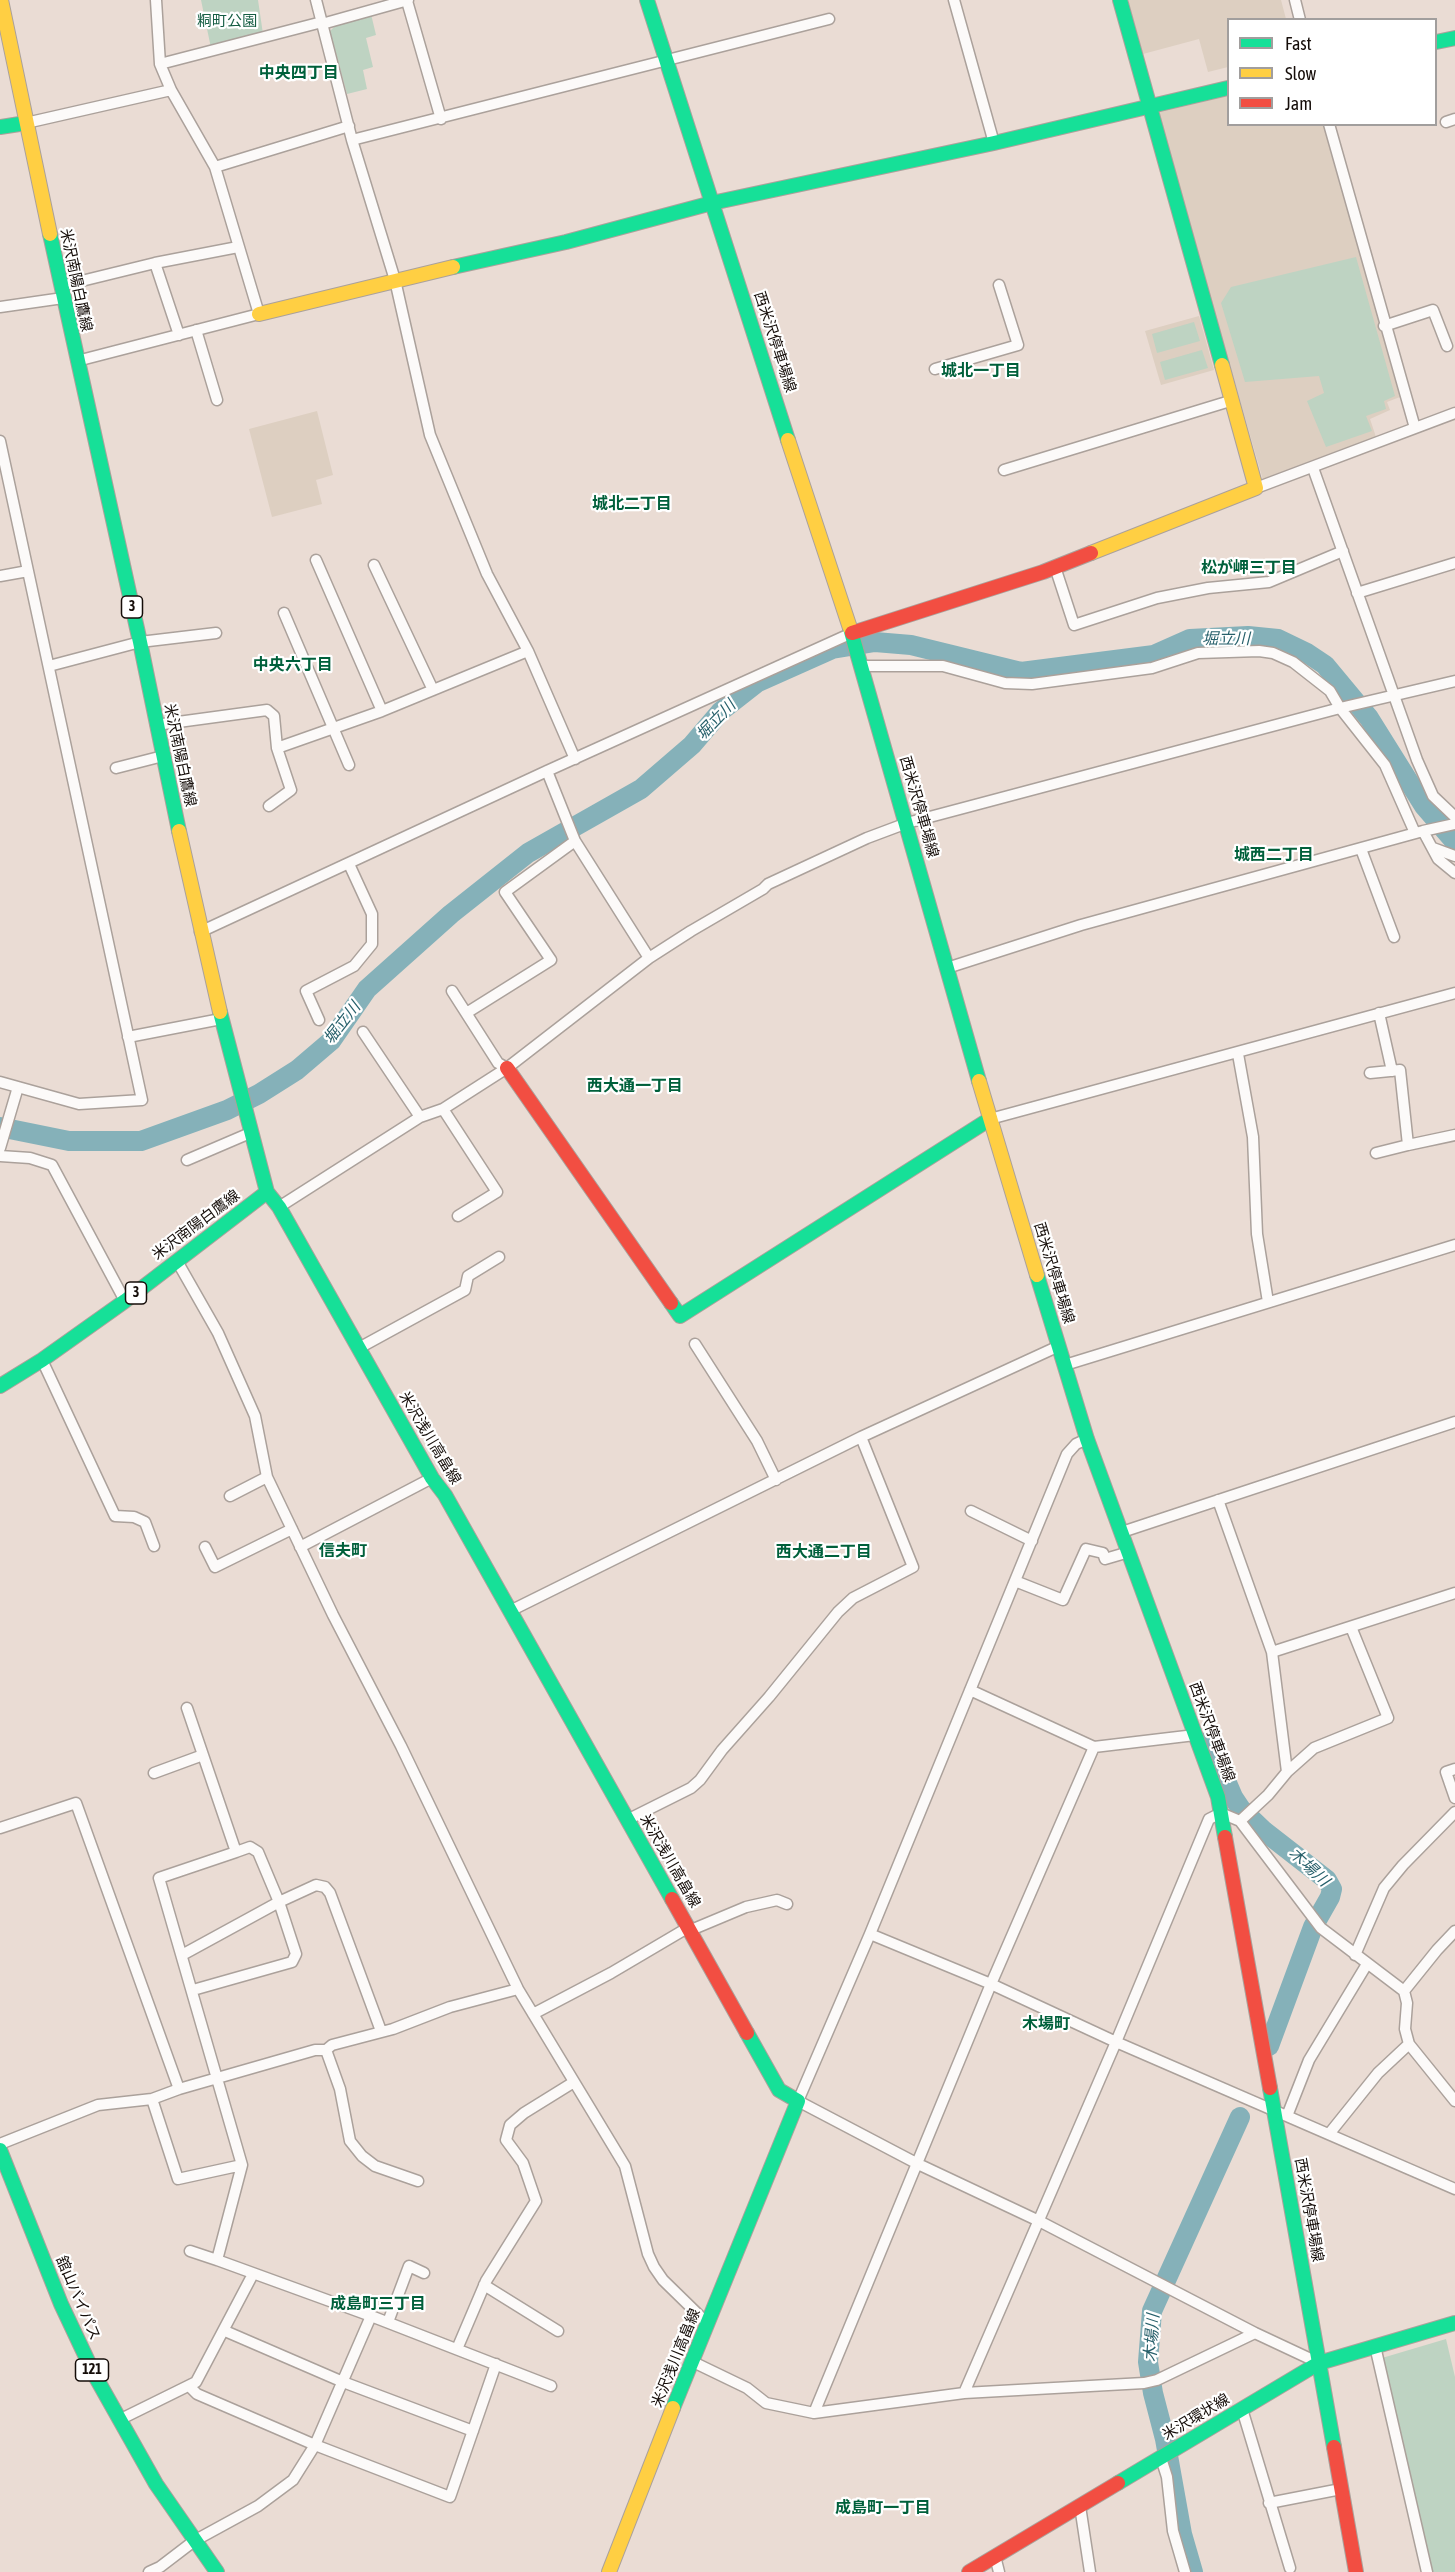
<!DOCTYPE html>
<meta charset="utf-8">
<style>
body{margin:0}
#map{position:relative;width:1455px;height:2572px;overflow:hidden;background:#eadcd4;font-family:"Asap Condensed",sans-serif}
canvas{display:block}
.legend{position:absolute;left:1227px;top:18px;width:210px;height:108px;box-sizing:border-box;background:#fff;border:2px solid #a19e9d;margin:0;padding:8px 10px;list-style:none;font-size:18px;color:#150d09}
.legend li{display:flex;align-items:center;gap:12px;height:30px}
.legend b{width:30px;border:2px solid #a19e9d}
</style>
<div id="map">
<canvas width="1455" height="2572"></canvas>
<ul class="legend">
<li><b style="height:8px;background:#16e098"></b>Fast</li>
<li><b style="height:8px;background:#ffcf43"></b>Slow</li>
<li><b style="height:8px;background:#f24e42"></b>Jam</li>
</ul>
</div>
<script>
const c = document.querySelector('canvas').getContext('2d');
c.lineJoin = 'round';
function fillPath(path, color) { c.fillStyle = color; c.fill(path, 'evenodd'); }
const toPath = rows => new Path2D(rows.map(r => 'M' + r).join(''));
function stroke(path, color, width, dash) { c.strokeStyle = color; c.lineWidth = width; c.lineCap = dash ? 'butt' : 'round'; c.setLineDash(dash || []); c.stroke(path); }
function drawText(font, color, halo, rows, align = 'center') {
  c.font = font + ' "Asap Condensed","Noto Sans JP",sans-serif'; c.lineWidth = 4.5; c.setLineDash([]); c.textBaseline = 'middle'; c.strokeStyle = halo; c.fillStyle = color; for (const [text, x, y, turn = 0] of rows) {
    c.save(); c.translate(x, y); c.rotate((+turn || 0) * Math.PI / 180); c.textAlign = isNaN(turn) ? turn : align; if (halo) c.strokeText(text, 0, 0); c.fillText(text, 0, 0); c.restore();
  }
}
const education = toPath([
 [1128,0,1281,0,1286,19,1228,20,1228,67,1208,72,1199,39,1143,54],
 [1228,96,1228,124,1324,125,1400,397,1387,402,1390,410,1370,419,1376,437,1263,480,1157,113],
 [1199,316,1214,370,1161,385,1145,331],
 [317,411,333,475,316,480,322,504,272,517,249,429]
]);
const green = toPath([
 [201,0,258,0,263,34,211,48],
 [371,14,376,35,366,38,373,67,363,70,367,89,347,94,330,31,339,22],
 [1356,257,1395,396,1384,401,1386,409,1366,416,1372,431,1326,447,1307,401,1324,393,1319,376,1245,382,1221,303,1231,287],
 [1194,322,1200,341,1157,353,1152,334],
 [1202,350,1208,368,1165,380,1160,362],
 [1446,2339,1455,2377,1455,2572,1430,2572,1382,2358]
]);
const river = toPath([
 [0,1127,69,1141,141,1141,227,1110,259,1094,297,1070,331,1041,367,989,451,914,528,853,641,789,692,745,721,711,758,682,832,649,875,642,911,645,1021,672,1154,655,1190,639,1248,636,1278,639,1307,653,1325,665,1369,718,1424,806,1455,842],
 [1209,1741,1233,1797,1241,1809,1264,1831,1327,1880,1332,1889,1330,1897,1313,1927,1269,2046],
 [1193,2572,1182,2534,1165,2439,1153,2393,1148,2362,1152,2311,1240,2117]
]);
const street = toPath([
 [316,0,352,140,395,280,430,435,487,574,528,651,575,759],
 [954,0,994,143],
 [1295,0,1300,20],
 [407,1,441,119],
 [322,24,408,0],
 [160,64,322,22],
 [1446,122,1455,119],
 [26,123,171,90],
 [1329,124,1415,428],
 [352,140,829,19],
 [215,167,349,126],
 [155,263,179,335],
 [61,286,155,263,238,247],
 [0,307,63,298],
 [1384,326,1433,310,1447,346],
 [196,330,217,400],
 [77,361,259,314,215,167,171,90,160,64,156,0],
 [935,369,1018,345,999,285],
 [0,441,142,1100,79,1104,0,1082],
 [1313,468,1417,760,1433,796,1455,817],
 [1004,470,1230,401],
 [1256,488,1455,413],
 [316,560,382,711],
 [374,565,433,690],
 [1055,567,1074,625,1157,598,1208,588,1269,582,1343,551],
 [0,576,28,571],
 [1357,593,1455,563],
 [284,613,349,765],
 [49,666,140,642,216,633],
 [863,666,943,666,1005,683,1032,684,1152,668,1198,653,1259,651,1273,653,1293,662,1330,691,1340,708,1385,765,1415,833],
 [156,725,267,710,274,716,277,748,291,790,269,806],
 [277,748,382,711,528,651],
 [116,768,163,756],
 [547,771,575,841,649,958],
 [1423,831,1438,859,1455,873],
 [1433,848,1455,856],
 [1361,849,1394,937],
 [200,932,547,771,852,633],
 [947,968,1081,925,1423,831,1455,824],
 [452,991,498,1063,507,1068],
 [468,1012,551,960,505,892,575,841],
 [1379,1013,1392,1071],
 [319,1020,306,991,354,966,372,944,372,914,349,864],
 [363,1032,420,1117],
 [128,1037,221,1019],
 [1238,1054,1253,1137,1257,1234,1268,1302],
 [1370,1073,1400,1070,1408,1145,1455,1135],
 [443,1109,497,1192,458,1216],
 [990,1119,1455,993],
 [0,1148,18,1087],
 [1376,1153,1408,1145],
 [0,1156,30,1158,52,1165,125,1301],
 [187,1160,250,1133],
 [279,1207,420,1117,443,1109,507,1068,649,958,691,931,763,889,768,884,867,838,907,823,1340,708,1455,681],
 [177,1261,218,1333,255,1416,267,1477,333,1615,401,1746,518,1989,625,2166,648,2254,654,2267,663,2280,707,2323],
 [695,1344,757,1441,776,1480],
 [359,1348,465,1290,468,1276,499,1257],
 [42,1360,115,1516,134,1517,145,1522,154,1546],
 [1065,1365,1455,1245],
 [1087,1439,1076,1444,1067,1454,870,1934,798,2101,918,2164,1039,2221,1255,2333,1319,2363],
 [230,1496,267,1477],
 [1218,1500,1272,1652,1287,1772],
 [971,1511,1032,1541],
 [1122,1532,1455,1422],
 [205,1547,215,1567,292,1529],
 [300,1547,432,1478],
 [1015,1581,1063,1600,1086,1549,1103,1553,1105,1559,1129,1552],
 [510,1611,861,1437,1059,1346],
 [1272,1652,1455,1593],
 [970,1690,1094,1747,1195,1735],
 [187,1708,236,1852,250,1847,258,1852,279,1902,296,1954,292,1962,193,1990],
 [1455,1769,1446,1772,1455,1798],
 [154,1773,203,1755],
 [627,1820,691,1788,700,1780,722,1750,769,1697,838,1612,853,1598,913,1567,861,1437],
 [1240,1821,1268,1795,1287,1772,1314,1748,1388,1718,1351,1627],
 [0,1828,76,1803,179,2089],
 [236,1852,159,1878,242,2165,217,2260,371,2316,551,2386],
 [691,1930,746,1907,777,1900,787,1904],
 [870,1934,991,1984,1116,2042,1455,2189],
 [182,1955,279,1902,316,1885,325,1887,330,1893,381,2031],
 [1355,1955,1384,1888,1403,1865,1455,1812],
 [1404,1991,1437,1950,1455,1931],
 [533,2014,611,1973,689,1927],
 [326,2050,332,2045,393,2029,450,2007,518,1989],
 [152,2099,178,2179,242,2165],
 [1287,2116,1309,2060,1367,1964],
 [1329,2134,1378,2073,1409,2044],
 [0,2144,98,2105,152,2099,179,2089,315,2050,326,2050,340,2089,350,2141,362,2156,375,2166,418,2181],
 [190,2251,217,2260],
 [484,2285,558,2331],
 [388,2322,409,2266,424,2273],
 [225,2331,343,2382,473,2431],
 [1375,2346,1427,2572],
 [457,2349,486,2281,536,2201,523,2163,506,2140,510,2125,524,2113,574,2082],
 [691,2361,747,2388,766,2403,814,2413,964,2393,1144,2383,1157,2380,1255,2333],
 [190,2387,197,2394,315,2445,450,2497,496,2364],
 [964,2393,1116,2042,1209,1819,1221,1813,1240,1821,1321,1928,1404,1991,1407,2003,1405,2029,1409,2044,1455,2101],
 [1242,2409,1290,2568],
 [814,2413,991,1984,1094,1747],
 [119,2420,196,2382,253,2274],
 [1161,2458,1167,2477,1173,2531,1185,2572],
 [1269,2503,1341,2489],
 [1080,2506,1090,2572],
 [995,2556,999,2572],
 [149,2572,160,2567,194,2541,258,2506,293,2480,315,2445,371,2316]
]);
const fast = toPath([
 [647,0,788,440],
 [1120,0,1222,365],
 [1436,42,1455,38],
 [0,127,26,123],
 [50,234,140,642,179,831],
 [453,267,566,242,712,203,994,143,1228,88],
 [850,628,979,1081],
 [267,1192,279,1207,432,1478,445,1495,672,1899],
 [1037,1275,1087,1439,1218,1797,1225,1837],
 [671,1303,680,1316,990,1119],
 [0,1386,42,1360,125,1301,267,1192,220,1012],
 [1270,2088,1334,2447],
 [0,2150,61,2304,94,2374,156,2484,217,2572],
 [673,2408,798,2101,779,2090,747,2033],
 [1118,2483,1319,2363,1455,2323]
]);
const slow = toPath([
 [1,0,50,234],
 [259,314,453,267],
 [788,440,850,628],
 [1091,553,1256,488,1222,365],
 [179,831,220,1012],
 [979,1081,1037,1275],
 [609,2572,673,2408]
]);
const jam = toPath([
 [852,633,1043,572,1091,553],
 [507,1068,671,1303],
 [1225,1837,1270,2088],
 [672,1899,747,2033],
 [1334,2447,1356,2572],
 [969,2572,1118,2483]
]);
const shields = [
 [132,607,21],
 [136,1293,21],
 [92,2370,33]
];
const shieldNames = [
 ["3",132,607],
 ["3",136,1293],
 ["121",92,2370]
];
const parkNames = [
 ["粡町公園",227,21]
];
const streetNames = [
 ["米沢南陽白鷹線",76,280,78],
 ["西米沢停車場線",775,342,72],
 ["米沢南陽白鷹線",180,755,78],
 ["西米沢停車場線",919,807,74],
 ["米沢南陽白鷹線",196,1225,-37],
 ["西米沢停車場線",1054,1273,73],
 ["米沢浅川高畠線",430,1438,59],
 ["西米沢停車場線",1212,1732,70],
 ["米沢浅川高畠線",670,1861,60],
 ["西米沢停車場線",1309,2210,80],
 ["舘山バイパス",78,2298,67],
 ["米沢浅川高畠線",676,2358,-68],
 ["米沢環状線",1196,2417,-31]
];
const neighbourhoodNames = [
 ["中央四丁目",299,73],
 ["城北一丁目",981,371],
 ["城北二丁目",632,504],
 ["松が岬三丁目",1249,568],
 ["中央六丁目",293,665],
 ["城西二丁目",1274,855],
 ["西大通一丁目",635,1086],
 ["信夫町",343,1551],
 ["西大通二丁目",824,1552],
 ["木場町",1046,2024],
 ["成島町三丁目",378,2304],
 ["成島町一丁目",883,2508]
];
const waterNames = [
 ["堀立川",1226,639],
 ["堀立川",716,720,-46],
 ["堀立川",342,1023,-52],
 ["木場川",1309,1867,43],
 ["木場川",1152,2338,-86]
];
fillPath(education, '#ddcfc1');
fillPath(green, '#bed3c2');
stroke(river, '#85b1b9', 20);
stroke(street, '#aba19b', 13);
stroke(fast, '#aba19b', 16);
stroke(slow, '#aba19b', 16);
stroke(jam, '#aba19b', 16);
stroke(street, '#fcfaf9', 10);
stroke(fast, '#16e098', 14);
stroke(slow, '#ffcf43', 14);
stroke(jam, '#f24e42', 14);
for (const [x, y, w] of shields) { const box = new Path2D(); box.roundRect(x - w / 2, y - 11, w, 22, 4.5); c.fillStyle = '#fff'; c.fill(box); stroke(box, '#150d09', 1.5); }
drawText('bold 14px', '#150d09', null, shieldNames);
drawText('15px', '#155d43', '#fff', parkNames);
drawText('15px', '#150d09', '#fff', streetNames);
drawText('bold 16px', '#00603b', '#fff', neighbourhoodNames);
drawText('italic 16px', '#27606b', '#fff', waterNames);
</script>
